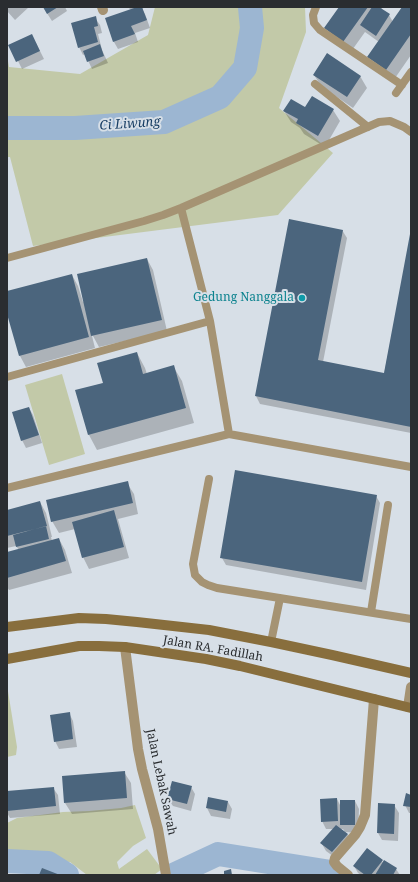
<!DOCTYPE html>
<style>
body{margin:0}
#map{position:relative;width:418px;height:882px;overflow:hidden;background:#d7dfe7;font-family:"Noto Serif",serif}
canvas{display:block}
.frame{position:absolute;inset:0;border:8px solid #2a2d30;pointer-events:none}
</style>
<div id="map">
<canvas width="418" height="882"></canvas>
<div class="frame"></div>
</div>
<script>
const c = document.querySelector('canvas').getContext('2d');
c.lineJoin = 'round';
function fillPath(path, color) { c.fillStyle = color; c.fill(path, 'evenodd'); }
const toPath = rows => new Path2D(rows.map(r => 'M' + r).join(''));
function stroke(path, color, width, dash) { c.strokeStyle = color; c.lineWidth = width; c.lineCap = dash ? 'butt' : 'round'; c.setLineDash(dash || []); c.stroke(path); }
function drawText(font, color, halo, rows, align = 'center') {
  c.font = font + ' "Noto Serif",serif'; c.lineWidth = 4; c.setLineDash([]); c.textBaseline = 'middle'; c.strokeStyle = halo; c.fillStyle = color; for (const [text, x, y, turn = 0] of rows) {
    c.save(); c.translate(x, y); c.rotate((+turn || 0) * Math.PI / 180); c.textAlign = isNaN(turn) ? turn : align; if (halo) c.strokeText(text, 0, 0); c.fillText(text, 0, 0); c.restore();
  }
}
const green = toPath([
 [155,7,305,7,306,32,279,108,333,153,278,215,33,246,10,157,7,157,7,55,9,67,80,74,148,35],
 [62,374,85,454,49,465,25,385],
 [7,685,17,747,16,755,7,757],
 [135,805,146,838,133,846,117,862,119,869,147,849,162,869,154,875,87,875,70,862,56,861,21,851,7,854,7,823,17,818,63,812,89,811,121,808]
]);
const shadow = toPath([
 [7,7,29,7,15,20,7,11],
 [43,7,65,7,67,11,52,21],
 [128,7,145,7,142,9,145,14,150,28,135,33,138,42,118,49,114,42,106,19,131,10],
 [340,7,383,7,381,10,389,15,393,22,403,7,411,7,411,55,393,81,375,69,379,42,365,32,350,53,331,39],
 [95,18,100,25,102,33,98,34,102,50,108,63,92,69,85,54,83,55,79,47],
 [36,43,44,59,22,69,10,45],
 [314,75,360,76,367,88,353,108,321,86],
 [306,109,333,110,340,121,325,147,304,134,300,128,291,122,284,111],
 [342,230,347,238,323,362,384,374,411,237,411,433,260,404,256,396],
 [147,259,153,270,167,331,99,347,93,336,92,336,95,348,26,367,20,356,7,310,7,292,72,275,78,286,83,302],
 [137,353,145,368,147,374,173,366,182,381,194,423,97,450,89,435,76,391,104,383],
 [29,408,33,415,42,443,26,448,22,440],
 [127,483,134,494,138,514,118,519,129,558,89,569,83,557,75,529,59,533,52,521],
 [376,496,380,503,366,590,226,565,222,558],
 [40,502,46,513,52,537,51,537,52,541,59,539,65,550,72,573,9,590,7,587,7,553,19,550,16,546,7,548,7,511],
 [69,713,73,721,77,747,59,749,55,741],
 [124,772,131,783,133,809,72,814,65,803],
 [191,787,195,794,191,811,173,806,168,799],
 [53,788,58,795,60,814,10,818,7,813,7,792],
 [411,796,411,813,409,813,405,805],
 [337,799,341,807,355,801,359,809,358,833,345,832,343,829,339,829,347,834,352,842,337,859,326,851,322,844,334,829,326,829,322,821],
 [228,802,232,809,230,819,211,816,207,808],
 [394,805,399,813,398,841,382,840,378,833],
 [382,861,383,863,396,869,400,875,361,875,358,873,354,866]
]);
const river = toPath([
 [7,128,75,128,164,122,220,97,245,68,252,28,250,7],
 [7,861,48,863,67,875],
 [173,875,218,854,331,872,333,875]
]);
const building = toPath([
 [43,7,58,7,47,14],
 [137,7,142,7,147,20,131,26,135,34,113,42,105,18],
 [339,7,368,7,343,42,324,28],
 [372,7,379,7,390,14,376,36,360,25],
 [402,7,411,7,411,34,386,70,367,57],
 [96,16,98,26,94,27,98,42,78,48,71,23],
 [32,34,40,51,16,62,8,45],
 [100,44,104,56,87,62,83,51],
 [327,53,361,76,347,97,313,75],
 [312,96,334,109,318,136,296,123,298,119,283,111,291,99,305,107],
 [289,219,343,230,318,360,384,373,410,234,411,235,411,427,255,396],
 [147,258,162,320,91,336,77,274],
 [72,274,89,337,19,356,7,314,7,291],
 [137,352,143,374,174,365,186,408,88,435,75,390,103,383,97,363],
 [29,407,39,435,21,441,12,412],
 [235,470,377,495,362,582,220,558],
 [128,481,133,503,51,522,46,500],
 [40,501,47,526,7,536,7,510],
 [114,510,124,547,82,558,72,522],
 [46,526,49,539,16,547,13,535],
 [59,538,66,561,7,578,7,552],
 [70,712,73,739,54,742,50,715],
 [125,771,127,798,64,803,62,776],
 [172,781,192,786,187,804,167,799],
 [54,787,56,806,7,811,7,791],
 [406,793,411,795,411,807,403,806],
 [208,797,228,801,226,812,206,808],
 [337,798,338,821,321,822,320,799],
 [340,800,355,800,355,825,340,825],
 [378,803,395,804,394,834,377,833],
 [336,825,348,834,332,852,320,843],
 [367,848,383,860,371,875,365,875,353,866],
 [384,860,397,868,393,875,375,875],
 [42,868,60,875,39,875],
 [231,869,232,875,224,875,224,871]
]);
const lane = toPath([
 [316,7,313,15,314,23,320,30,402,85],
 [315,84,368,127],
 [396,93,411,72],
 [181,208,210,321,229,434],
 [7,258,144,221,163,215,181,208,379,122,390,121,404,127,411,132],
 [7,377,210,321],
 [209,479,193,564,195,575,202,582,208,585,217,588,411,619],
 [7,488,229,434,411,467],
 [371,612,388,505],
 [271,642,280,598]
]);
const street = toPath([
 [102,7,103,10],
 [125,647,138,749,142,769,158,829,166,875],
 [408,707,411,687],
 [348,875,337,866,334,862,335,858,355,835,360,827,365,815,374,699]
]);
const secondary = toPath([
 [7,627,79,618,106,619,137,622,209,630,271,642,332,655,411,673],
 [7,659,79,646,99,646,125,647,206,659,240,666,411,708]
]);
const markers = [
 [302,298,4,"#0f9aa8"]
];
const cultureNames = [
 ["Gedung Nanggala",294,298]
];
const streetNames = [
 ["Jalan RA. Fadillah",213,649,10],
 ["Jalan Lebak Sawah",161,782,78]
];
const waterNames = [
 ["Ci Liwung",130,124,-4]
];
fillPath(green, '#c2c9a8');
fillPath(shadow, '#0003');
stroke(river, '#9cb6d2', 24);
fillPath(building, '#4b657d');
stroke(lane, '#a59373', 8);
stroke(street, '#a59373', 10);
stroke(secondary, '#886e3d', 10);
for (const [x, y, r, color] of markers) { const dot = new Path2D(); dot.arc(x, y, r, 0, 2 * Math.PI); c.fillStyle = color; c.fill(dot); stroke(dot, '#d7dfe7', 1.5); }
drawText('12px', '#0d838f', '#d7dfe7', cultureNames, 'right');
drawText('12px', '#2a2d30', '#d7dfe7', streetNames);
drawText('italic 13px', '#183e64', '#d7dfe7', waterNames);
</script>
